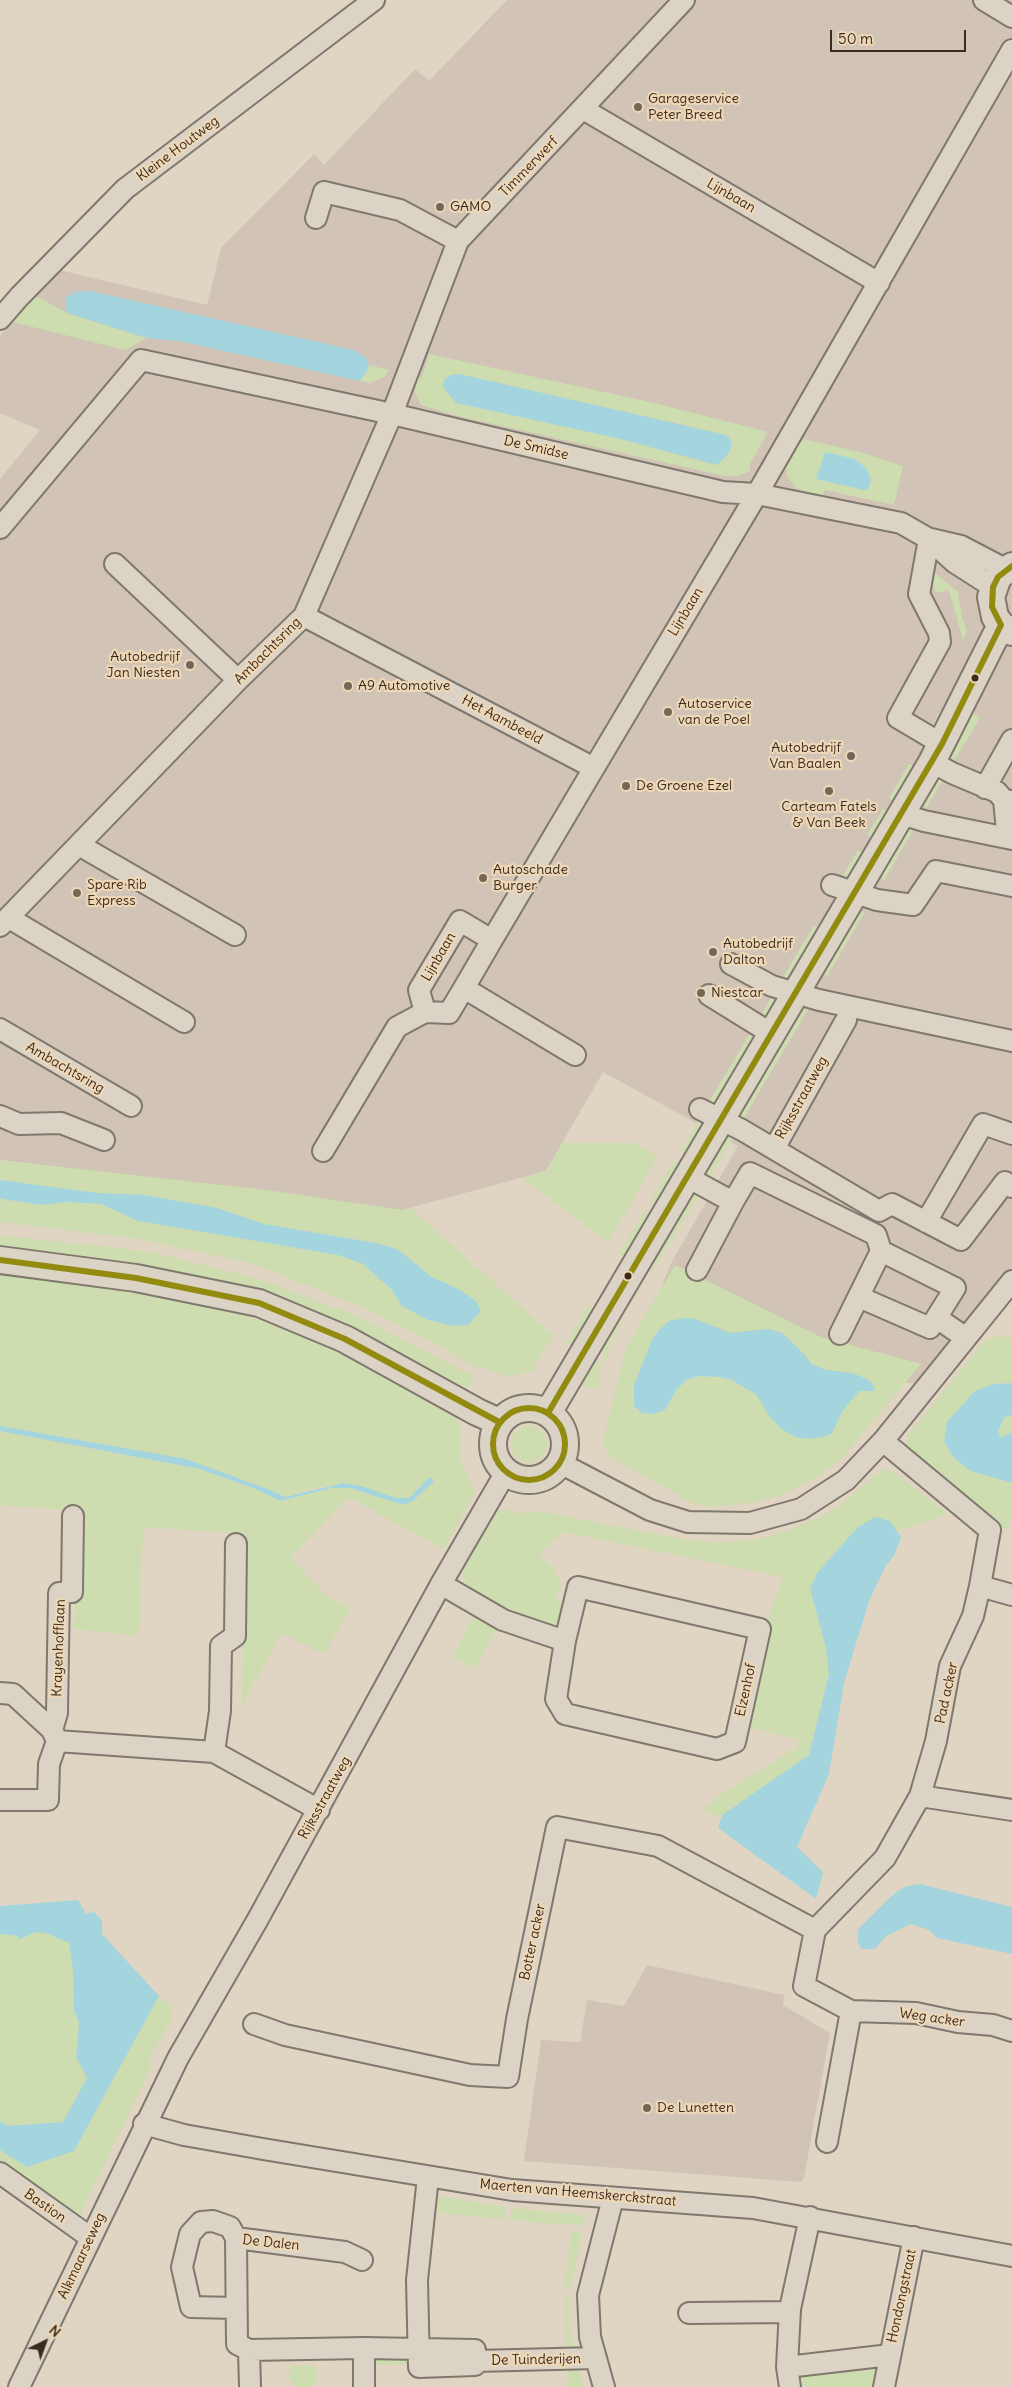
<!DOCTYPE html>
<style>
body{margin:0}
#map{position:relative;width:1012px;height:2387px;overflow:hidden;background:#e0d4c3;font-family:Delius,sans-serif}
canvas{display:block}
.north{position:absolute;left:20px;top:2317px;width:50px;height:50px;-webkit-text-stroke:4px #edd7b6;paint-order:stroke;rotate:42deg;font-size:14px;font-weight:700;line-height:20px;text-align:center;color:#3b2a1e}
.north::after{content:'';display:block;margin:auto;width:18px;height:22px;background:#3b2a1e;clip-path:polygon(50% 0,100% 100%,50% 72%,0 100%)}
.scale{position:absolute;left:830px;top:30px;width:136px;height:22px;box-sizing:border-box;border:2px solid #3b2a1e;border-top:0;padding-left:6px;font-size:15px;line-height:18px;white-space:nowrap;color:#3b2a1e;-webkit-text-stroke:4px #edd7b6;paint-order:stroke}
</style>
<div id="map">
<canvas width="1012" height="2387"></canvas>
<div class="north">N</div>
<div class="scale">50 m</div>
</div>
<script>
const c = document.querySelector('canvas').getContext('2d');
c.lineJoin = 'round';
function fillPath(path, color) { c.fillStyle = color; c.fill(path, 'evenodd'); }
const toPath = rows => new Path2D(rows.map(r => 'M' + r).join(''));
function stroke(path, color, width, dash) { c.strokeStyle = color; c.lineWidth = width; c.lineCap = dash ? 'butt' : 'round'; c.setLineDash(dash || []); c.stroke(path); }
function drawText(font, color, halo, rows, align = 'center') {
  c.font = font + ' Delius,sans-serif'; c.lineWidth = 4.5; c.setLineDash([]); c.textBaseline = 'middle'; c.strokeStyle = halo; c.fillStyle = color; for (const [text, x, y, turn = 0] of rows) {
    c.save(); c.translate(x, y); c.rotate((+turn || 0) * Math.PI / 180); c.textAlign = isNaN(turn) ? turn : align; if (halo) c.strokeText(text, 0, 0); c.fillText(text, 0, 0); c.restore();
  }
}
const built = toPath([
 [507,0,1012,0,1012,1267,919,1384,638,1348,670,1265,738,1146,603,1072,546,1171,402,1210,0,1160,0,479,40,430,0,413,0,336,59,270,207,305,221,248,314,154,324,165,415,69,429,81],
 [647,1965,784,1995,783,2005,830,2033,804,2178,801,2182,524,2161,541,2040,580,2042,587,2000,624,2006]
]);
const green = toPath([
 [32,294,67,313,147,338,125,350,9,321],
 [429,354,650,402,768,432,750,464,750,471,738,476,724,476,454,415,421,405,415,392,417,378,422,377],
 [459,374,726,435,728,454,716,465,621,439],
 [369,365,389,370,384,377,370,383,359,381,366,373],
 [804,439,863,453,903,466,894,505,825,490,822,497,796,488,787,476,785,466,788,454],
 [929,568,958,592,962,618,967,631,963,641,949,590,936,593],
 [974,653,937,736,929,731],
 [972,712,980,718,954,761,946,756],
 [909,764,917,769,897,803,889,798],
 [937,771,945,776,926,809,922,797],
 [883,809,891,814,872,838,867,835],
 [916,825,883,882,879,869,905,826],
 [858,850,867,855,848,887,839,882],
 [865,912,826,978,823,965,852,915],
 [814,925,819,928,790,984,782,979],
 [773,994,781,1000,769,1020,761,1015],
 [812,1003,742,1121,734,1116,798,1007],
 [752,1030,761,1035,716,1111,707,1105],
 [698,1121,707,1126,689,1157,680,1151],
 [726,1129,735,1134,706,1183,697,1178],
 [563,1143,634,1143,658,1157,608,1242,522,1178,546,1171],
 [0,1160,266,1190,402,1210,410,1208,553,1335,532,1371,505,1377,483,1366,479,1369,432,1342,368,1310,251,1263,138,1239,0,1222],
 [674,1161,683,1167,660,1206,651,1201],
 [692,1187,701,1192,653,1270,645,1265],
 [644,1212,653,1217,628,1259,619,1254],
 [0,1235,152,1252,259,1279,362,1318,472,1376,473,1380,467,1389,463,1387,321,1317,0,1248],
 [675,1265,821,1337,921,1364,841,1459,820,1476,784,1494,757,1502,709,1507,694,1504,611,1457,602,1446,626,1348],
 [717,1327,730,1333,768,1329,782,1333,803,1353,811,1364,826,1370,852,1373,867,1379,874,1390,860,1391,845,1406,840,1418,816,1438,810,1439,746,1386,719,1377,698,1376,687,1380,677,1389,665,1410,653,1414,642,1367,647,1353],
 [0,1273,104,1283,197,1300,327,1343,418,1394,460,1421,461,1460,475,1492,444,1549,348,1497,291,1558,328,1597,350,1608,324,1654,281,1633,242,1705,244,1540,241,1534,145,1527,143,1531,139,1627,136,1635,74,1629,78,1511,0,1505,0,1431,200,1469,253,1488,280,1501,332,1488,350,1488,403,1505,413,1501,430,1477,409,1498,396,1498,361,1486,319,1487,285,1497,270,1490,186,1459,0,1426],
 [589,1306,597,1311,580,1337,564,1347],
 [622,1323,610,1344,605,1365,603,1338,611,1324],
 [996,1336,1012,1338,1012,1383,995,1384,970,1471,1012,1483,1012,1514,1008,1528,1002,1528,948,1484,908,1450,906,1442,908,1434,986,1340],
 [597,1351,600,1374,598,1391,582,1385],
 [1012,1415,1012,1432,1001,1437,998,1432,999,1424,1004,1418],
 '511 1444a18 18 0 1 1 36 0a18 18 0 1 1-36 0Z',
 [883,1469,896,1474,948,1514,897,1531,890,1521,858,1527,817,1573,810,1590,826,1648,829,1674,809,1755,722,1817,702,1811,717,1797,796,1748,799,1739,745,1727,767,1621,783,1577,563,1532,539,1554,554,1569,561,1585,556,1598,569,1609,564,1621,559,1623,560,1626,556,1627,544,1627,530,1621,466,1586,463,1573,496,1511,505,1509,517,1513,543,1512,688,1540,719,1543,758,1539,783,1532,820,1517,839,1506],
 [474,1616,497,1630,475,1668,452,1657],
 [36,1932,48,1934,69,1943,73,1971,74,2010,79,2023,76,2057,87,2078,63,2122,8,2126,0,2121,0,1935,5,1934,18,1936,18,1940],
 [159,1996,172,2006,170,2012,173,2015,149,2060,151,2067,76,2223,0,2169,0,2150,27,2167,74,2151],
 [429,2195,506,2207,505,2219,427,2212],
 [512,2208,586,2215,583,2226,510,2220],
 [571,2231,582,2232,570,2290,565,2290],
 [565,2296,569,2296,569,2325,575,2354,567,2354],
 [416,2355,416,2364,367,2365,367,2356],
 [291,2365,316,2365,317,2379,310,2387,296,2387,288,2377],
 [876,2365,872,2387,803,2387,802,2369],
 [568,2369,579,2369,583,2387,567,2387]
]);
const water = toPath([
 [77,291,90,291,354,350,366,358,369,365,366,373,359,381,179,341,147,338,67,313,65,298],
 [459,374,726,435,731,440,731,448,728,454,717,465,621,439,456,403,443,387,444,380,451,375],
 [825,452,855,459,867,469,871,480,868,489,863,490,816,479],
 [0,1180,97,1193,145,1195,217,1208,264,1224,376,1243,397,1249,432,1277,460,1290,476,1301,481,1311,468,1325,452,1326,428,1320,402,1306,392,1290,363,1264,338,1255,138,1221,101,1204,67,1202,41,1205,2,1199,0,1198],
 [683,1318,695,1319,730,1333,768,1329,782,1333,803,1353,811,1364,826,1370,852,1373,867,1379,872,1383,875,1391,860,1391,853,1398,842,1412,832,1433,827,1436,810,1439,795,1437,780,1428,770,1417,756,1394,731,1380,719,1377,698,1376,687,1380,677,1389,665,1410,653,1414,642,1413,634,1406,634,1385,652,1340,659,1330,669,1321],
 [1012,1383,1012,1415,1004,1418,998,1432,1001,1437,1012,1432,1012,1483,970,1471,952,1456,944,1441,947,1422,976,1390,995,1384],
 [0,1426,186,1459,270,1490,285,1497,344,1483,361,1486,396,1498,409,1498,430,1477,434,1481,413,1501,403,1505,350,1488,332,1488,280,1501,253,1488,200,1469,0,1431],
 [875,1517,890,1521,901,1537,894,1556,886,1565,869,1601,844,1683,829,1774,797,1847,823,1872,816,1899,718,1828,722,1815,809,1755,829,1674,826,1648,810,1589,817,1573,858,1527],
 [920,1884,1012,1907,1012,1954,937,1938,929,1930,911,1924,886,1936,875,1949,861,1949,857,1940,859,1928,896,1892,907,1886],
 [78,1900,86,1914,94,1912,102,1920,102,1934,159,1996,74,2151,27,2167,0,2150,0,2121,8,2126,63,2122,87,2078,76,2057,79,2023,74,2010,73,1971,69,1943,48,1934,36,1932,18,1940,18,1936,5,1934,0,1935,0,1906]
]);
const minor = toPath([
 [984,0,1012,17],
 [583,109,879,283],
 [316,218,324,192,400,210,458,241],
 [0,319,19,297,125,189,374,0],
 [0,528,141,360,392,414,723,492,757,494,901,523,929,539,954,562,993,587],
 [929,539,919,594,939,633,940,642,898,718,942,744],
 [931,539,961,546,1005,569],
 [115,564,238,680],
 [304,616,594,768],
 [932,762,952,773,997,792,1004,800,1012,801],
 [985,788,1012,740],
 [1004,800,1007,831,1012,839],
 [901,814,924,821,1012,839],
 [79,845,235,935],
 [832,885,877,900,913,905,936,871,1012,886],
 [9,918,184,1022],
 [0,926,238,680,304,616,392,414,458,241,684,0],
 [492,940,460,921,419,990,425,1012,449,1013,464,988,492,940,594,768,757,494,1012,50],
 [731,964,772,986,819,1000,1012,1041],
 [464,988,575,1055],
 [709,995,772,1034],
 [0,1029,131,1106],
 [700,1109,742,1130,774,1149,846,1020],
 [0,1116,19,1124,61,1123,104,1140],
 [774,1149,879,1211,892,1204,961,1240,1005,1182,1012,1187],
 [323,1151,397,1027,425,1012],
 [687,1177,733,1202,697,1270],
 [733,1202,750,1173,876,1235,881,1251,840,1334],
 [926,1222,983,1124,1012,1134],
 [859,1297,930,1328,955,1288,881,1251],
 [937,1318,966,1338],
 [560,1463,650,1510,688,1522,750,1523,801,1509,846,1480,883,1441,1012,1281],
 [441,1584,503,1620,565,1641],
 [980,1586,1012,1595],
 [578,1587,760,1629,735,1742,717,1749,565,1714,556,1699,565,1641,578,1587],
 [0,1693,13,1694,52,1730,57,1741,214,1752,319,1810],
 [52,1730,57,1713,59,1593,72,1592,73,1516],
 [214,1752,220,1711,221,1646,235,1636,236,1544],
 [920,1796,1012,1810],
 [0,1800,48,1800,49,1764,57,1741],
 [815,1930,885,1858,920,1796,936,1741,950,1666,973,1616,980,1586,990,1530,883,1441],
 [815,1930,804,1986,851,2011,916,2013,958,2022,993,2025,1012,2031],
 [254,2024,285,2035,470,2075,508,2077,517,2019,557,1827,658,1846,815,1930],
 [144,2124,184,2135,263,2149,512,2190,753,2208,1012,2256],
 [827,2142,851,2011],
 [0,2173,91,2238],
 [428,2177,417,2280,419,2367,475,2365,475,2361],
 [362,2260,345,2252,236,2238,237,2344,249,2350,364,2348,475,2350,475,2361,596,2358],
 [235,2308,191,2307,182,2267,190,2234,201,2222,213,2221,230,2227,236,2238],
 [689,2313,790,2312],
 [364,2348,364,2387],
 [249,2350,250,2387],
 [787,2367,890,2355],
 [19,2387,178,2058,258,1919,441,1584,506,1472],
 [604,2387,590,2337,588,2295,613,2198],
 [790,2387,787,2367,790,2309,810,2217],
 [884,2387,914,2237]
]);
const major = toPath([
 [1012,566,998,577,991,597,995,617,1001,625,1012,632],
 [0,1260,136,1278,259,1303,345,1339,477,1412,499,1422],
 '493 1444a36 36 0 1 1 72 0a36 36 0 1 1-72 0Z',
 [548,1413,932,762,1001,625]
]);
const bus1 = toPath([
 [0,1260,136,1278,259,1303,345,1339,499,1422],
 '493 1444a36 36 0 1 1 72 0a36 36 0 1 1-72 0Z',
 [548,1413,942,744,1001,625,992,607,993,587,998,577,1012,566]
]);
const markers = [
 [638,107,5,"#756658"],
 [440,207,5,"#756658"],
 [190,665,5,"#756658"],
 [975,678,4.5,"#3b2a1e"],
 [348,686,5,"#756658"],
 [668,712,5,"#756658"],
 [851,756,5,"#756658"],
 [626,786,5,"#756658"],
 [829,791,5,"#756658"],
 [483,878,5,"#756658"],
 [77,893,5,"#756658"],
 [713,952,5,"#756658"],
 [701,993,5,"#756658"],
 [628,1276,4.5,"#3b2a1e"],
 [647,2108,5,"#756658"]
];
const poiNames = [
 ["Garageservice",648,99],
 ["Peter Breed",648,115],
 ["GAMO",450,207],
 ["Autobedrijf",180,657,"right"],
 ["Jan Niesten",180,673,"right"],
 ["A9 Automotive",358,686],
 ["Autoservice",678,704],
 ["van de Poel",678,720],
 ["Autobedrijf",841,748,"right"],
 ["Van Baalen",841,764,"right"],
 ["De Groene Ezel",636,786],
 ["Carteam Fatels",829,807,"center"],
 ["& Van Beek",829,823,"center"],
 ["Autoschade",493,870],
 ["Burger",493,886],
 ["Spare Rib",87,885],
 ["Express",87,901],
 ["Autobedrijf",723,944],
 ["Dalton",723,960],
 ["Niestcar",711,993],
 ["De Lunetten",657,2108]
];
const streetNames = [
 ["Kleine Houtweg",178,149,-37],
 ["Timmerwerf",529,167,-46],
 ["Lijnbaan",731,196,30],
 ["De Smidse",536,448,13],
 ["Lijnbaan",686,612,-59],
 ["Ambachtsring",268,651,-45],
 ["Het Aambeeld",502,720,28],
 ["Lijnbaan",439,957,-60],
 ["Ambachtsring",65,1068,30],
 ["Rijksstraatweg",802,1098,-61],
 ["Krayenhofflaan",59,1648,-88],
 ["Elzenhof",746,1690,-78],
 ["Pad acker",947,1693,-78],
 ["Rijksstraatweg",325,1798,-61],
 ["Botter acker",533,1942,-78],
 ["Weg acker",932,2018,8],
 ["Maerten van Heemskerckstraat",578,2193,5],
 ["Bastion",45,2206,35],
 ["De Dalen",271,2243,6],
 ["Alkmaarseweg",82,2256,-65],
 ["Hondongstraat",902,2296,-78],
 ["De Tuinderijen",536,2360,-1]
];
fillPath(built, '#d1c4b6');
fillPath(green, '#cdddaf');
fillPath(water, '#a4d5de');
stroke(minor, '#80786d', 24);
stroke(major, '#80786d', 30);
stroke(minor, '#dcd3c7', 20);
stroke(major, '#dcd3c7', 26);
stroke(bus1, '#938a10', 6);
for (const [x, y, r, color] of markers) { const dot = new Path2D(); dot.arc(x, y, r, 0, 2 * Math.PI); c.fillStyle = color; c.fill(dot); stroke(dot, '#edd7b6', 2); }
drawText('14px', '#3b2a1e', '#edd7b6', poiNames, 'left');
drawText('14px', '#3b2a1e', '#edd7b6', streetNames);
</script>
